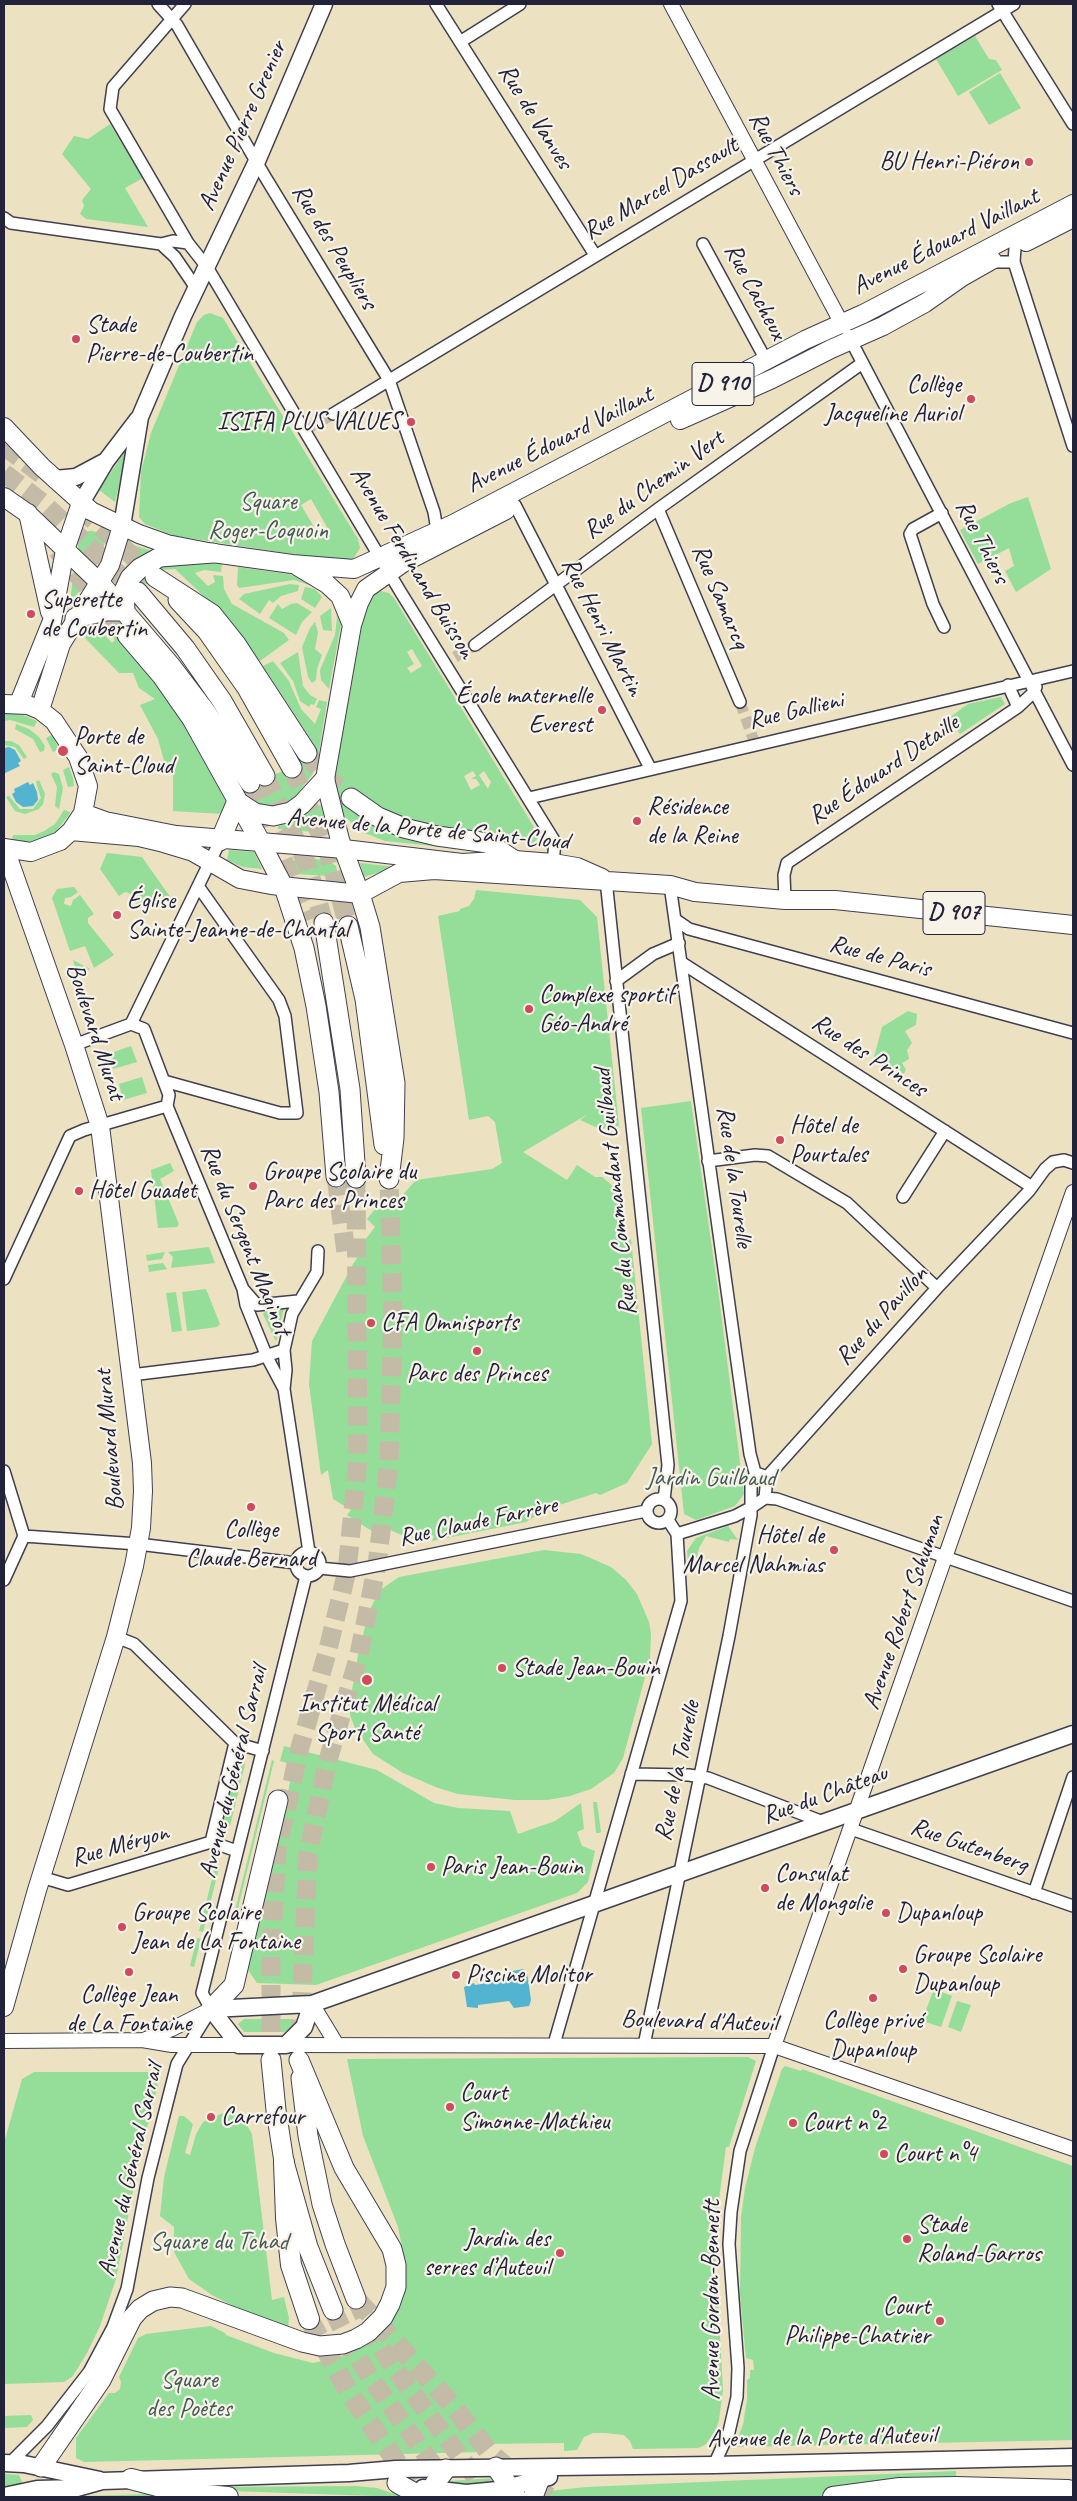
<!DOCTYPE html>
<meta charset="utf-8">
<style>
body{margin:0}
#map{position:relative;width:1077px;height:2501px;overflow:hidden;background:#ece1c1;font-family:Caveat,sans-serif}
canvas{display:block}
.frame{position:absolute;inset:0;border:5px solid #22223b;pointer-events:none}
</style>
<div id="map">
<canvas width="1077" height="2501"></canvas>
<div class="frame"></div>
</div>
<script>
const c = document.querySelector('canvas').getContext('2d');
c.lineJoin = 'round';
function fillPath(path, color) { c.fillStyle = color; c.fill(path, 'evenodd'); }
const toPath = rows => new Path2D(rows.map(r => 'M' + r).join(''));
function stroke(path, color, width, dash) { c.strokeStyle = color; c.lineWidth = width; c.lineCap = dash ? 'butt' : 'round'; c.setLineDash(dash || []); c.stroke(path); }
function drawText(font, color, halo, rows, align = 'center') {
  c.font = font + ' Caveat,sans-serif'; c.lineWidth = 4.5; c.setLineDash([]); c.textBaseline = 'middle'; c.strokeStyle = halo; c.fillStyle = color; for (const [text, x, y, turn = 0] of rows) {
    c.save(); c.translate(x, y); c.rotate((+turn || 0) * Math.PI / 180); c.textAlign = isNaN(turn) ? turn : align; if (halo) c.strokeText(text, 0, 0); c.fillText(text, 0, 0); c.restore();
  }
}
const green = toPath([
 [975,36,989,59,996,60,1002,70,958,96,936,59],
 [1000,73,1021,108,989,125,969,92],
 [110,124,143,178,125,188,148,227,86,219,80,214,84,206,82,200,91,189,62,154,74,136,88,139],
 [210,313,223,318,358,539,360,548,353,559,344,562,175,536,145,524,139,517,141,472,151,433,197,322,204,315],
 [258,410,265,415,266,419,262,425,251,418,252,413],
 [311,499,327,527,317,532,301,505],
 [126,450,127,451,115,502,99,490],
 [1028,497,1051,569,1016,592,1005,571,1014,566,1009,548,978,564,960,530,1011,503],
 '78 544a13 13 0 1 1 26 0a13 13 0 1 1-26 0Z',
 [136,546,150,550,126,569,125,568],
 [200,561,222,564,221,572,204,570,195,573,208,586,215,582,213,575,223,576,224,589,232,604,284,633,289,640,260,661,227,618,175,569,160,570,133,596,134,587,145,574,164,564],
 [238,567,302,576,318,588,294,580,239,588,237,585],
 [75,573,85,583,70,604,73,574],
 [290,584,299,585,298,591,281,596,273,603,269,600,260,614,239,599,244,594],
 [305,587,315,589,322,597,315,608,301,599],
 [380,591,389,593,394,598,537,832,538,838,533,844,439,831,347,801,482,851,385,841,362,832,343,815,335,786,335,777,366,603,368,598],
 [412,649,422,666,411,673,407,668,414,664,407,652],
 [473,771,476,776,471,779,476,779,480,785,471,790,464,776],
 [484,771,491,782,488,789,479,775],
 [297,603,312,612,302,622,296,635,269,618,278,604,282,609,291,604],
 [336,606,342,619,341,625,329,689,321,680,320,670,335,635,337,618],
 [331,608,332,631,323,630,320,616],
 [116,620,123,623,185,720,225,797,226,806,223,814,173,811,173,770,167,771,158,739,140,705,155,699,139,688,133,673,119,673,85,638,87,632,103,624,106,627,101,631,112,643,115,640,110,634],
 [315,622,318,632,315,649,322,655,317,669,316,680,312,683,308,677,302,647,310,628],
 [298,652,303,686,310,695,317,699,314,705,311,704,309,707,300,701,293,681,280,663],
 [273,661,289,681,301,709,315,724,321,709,316,707,319,700,327,702,317,764,312,775,291,802,275,807,261,805,252,801,240,787,300,765,314,744,263,666],
 [1001,697,1005,704,960,734,949,718,968,704],
 [4,713,21,714,37,721,34,727,10,720,4,721],
 [16,724,29,729,39,737,45,746,44,751,40,752,33,739,15,729],
 [52,735,59,749,53,752,46,738],
 [4,741,11,741,19,745,27,757,24,759,15,747,4,745],
 [69,767,73,778,74,786,68,787,63,770],
 [54,772,59,774,63,788,59,809,55,806,57,787,51,774],
 [39,780,45,794,43,804,39,809,25,814,15,811,6,797,9,796,20,809,33,809,41,798,36,782],
 [321,805,327,831,325,833,278,829,278,826,293,823,316,806],
 [64,810,70,812,69,815,55,832,33,841,12,841,13,835,35,835,44,831,55,824],
 [229,850,254,852,262,869,243,867,227,860],
 [107,853,142,857,173,901,172,904,157,896,140,909,129,893,125,892,119,896,100,869],
 [302,858,328,860,336,866,337,871,328,876,297,874,289,870,290,862],
 [360,863,396,867,364,877],
 [74,887,78,892,71,897,65,898,64,904,71,906,73,900,80,895,94,914,88,918,88,923,114,955,94,968,85,946,70,951,52,898,57,889],
 [476,890,580,900,597,917,619,1126,600,1129,580,1120,588,1114,523,1152,567,1180,577,1165,595,1177,602,1177,620,1192,625,1242,631,1239,652,1444,627,1483,600,1495,596,1493,547,1509,526,1522,432,1541,434,1536,428,1534,409,1538,390,1530,384,1539,347,1515,351,1510,333,1499,328,1470,321,1475,309,1384,312,1341,353,1264,365,1246,362,1244,375,1227,367,1219,381,1202,390,1209,416,1180,492,1169,502,1163,495,1122,488,1116,469,1120,438,916,460,911,460,909,469,906,474,899],
 [73,960,90,969,78,976],
 [908,1011,917,1014,916,1025,905,1031,912,1043,907,1050,909,1059,902,1063,906,1070,903,1075,874,1057,882,1027],
 [131,1046,137,1062,113,1069,108,1054],
 [142,1077,147,1093,123,1100,119,1084],
 [691,1101,719,1297,744,1494,735,1506,696,1520,684,1514,641,1108],
 [170,1163,174,1171,160,1179,179,1224,177,1227,158,1228,151,1170],
 [209,1247,215,1263,171,1268,173,1257,168,1252],
 [165,1252,162,1259,147,1261,146,1255],
 [163,1263,167,1269,149,1272,148,1265],
 [206,1289,220,1324,217,1327,187,1331,182,1292],
 [176,1292,182,1331,172,1332,166,1293],
 [284,1308,276,1341,275,1340,263,1314,269,1309],
 [728,1526,738,1540,730,1539,729,1542,706,1536,699,1548,696,1562,688,1562,687,1551,696,1538],
 [544,1550,581,1554,611,1567,626,1580,637,1594,649,1622,651,1634,650,1659,623,1758,614,1773,591,1789,570,1796,547,1800,515,1800,458,1794,438,1788,403,1773,373,1754,355,1728,350,1715,350,1702,358,1655,369,1611,380,1590,399,1577],
 [284,1746,377,1770,434,1803,458,1808,510,1811,518,1834,555,1821,581,1803,584,1829,577,1832,582,1846,595,1851,588,1882,577,1893,316,1985,257,1983,248,1970,294,1765,280,1761],
 [241,1760,245,1764,230,1826,224,1827,221,1825,238,1761],
 [272,1760,274,1761,237,1912,235,1911],
 [593,1802,597,1802,601,1832,599,1833,596,1833],
 [215,1867,219,1868,203,1932,199,1931],
 [197,1938,201,1939,194,1967,190,1966],
 [934,1989,952,1996,941,2027,922,2021],
 [957,2001,971,2005,961,2032,948,2027],
 [244,2019,292,2019,296,2023,294,2026,285,2032,244,2032,238,2024],
 [748,2057,756,2061,729,2147,726,2147,719,2200,716,2267,723,2390,719,2420,715,2432,705,2445,698,2448,633,2449,630,2441,624,2435,605,2433,593,2433,584,2437,577,2450,564,2451,564,2443,482,2444,481,2452,84,2462,76,2458,76,2438,109,2393,115,2393,120,2389,121,2382,119,2377,138,2338,146,2334,211,2326,225,2333,226,2335,274,2353,313,2363,340,2357,366,2343,405,2263,398,2227,363,2136,347,2059],
 [785,2066,801,2071,802,2069,1073,2166,1073,2440,734,2447,743,2425,747,2399,747,2380,750,2378,750,2370,754,2370,753,2360,746,2358,740,2295,741,2217,745,2188,755,2148,782,2069],
 [34,2072,149,2072,158,2085,140,2155,116,2279,100,2326,87,2353,73,2376,64,2382,4,2384,4,2143,22,2079],
 [223,2113,237,2115,244,2120,252,2134,272,2300,284,2297,289,2318,288,2328,241,2310,212,2295,189,2279,174,2252,174,2227,160,2216,164,2177,179,2116,184,2116,193,2124,185,2153,190,2155,196,2134,203,2122],
 [31,2415,33,2420,27,2427,4,2428,4,2416],
 [956,2471,957,2497,541,2497,549,2491,586,2487],
 [4,2474,19,2475,22,2482,18,2486,4,2487],
 [494,2478,495,2483,461,2486,446,2484,449,2481],
 [356,2486,377,2488,403,2497,230,2491,214,2487],
 [149,2494,169,2497,52,2497]
]);
const water = toPath([
 [9,747,15,750,21,761,18,763,20,766,5,773,4,748],
 [28,782,30,785,33,783,37,792,38,800,33,806,23,807,16,802,12,794,15,792,14,789],
 [523,1969,527,1973,531,2000,529,2006,514,2008,509,2001,478,2005,478,2008,467,2007,464,1987,474,1983,475,1985,505,1980,508,1972]
]);
const minorTunnel = toPath([
 [306,430,333,414],
 [455,657,475,645],
 [740,702,755,744]
]);
const trunkTunnel = toPath([
 [4,446,45,477],
 [4,473,43,503,138,592],
 [80,508,154,576],
 [57,550,127,635],
 [307,753,320,772,351,798],
 [292,768,329,855,348,926],
 [265,776,307,864,324,923],
 [250,783,309,920],
 [336,1177,347,1260],
 [300,2039,308,1854,328,1760,358,1659,377,1565,389,1463,393,1314,389,1179],
 [271,2060,271,1949,277,1850,299,1751,327,1653,347,1571,358,1460,356,1178],
 [356,2299,373,2335,395,2369,490,2497],
 [333,2310,351,2347,374,2383,444,2480]
]);
const motorwayTunnel = toPath([
 [356,2299,453,2406,489,2452,520,2479,549,2497],
 [309,2319,350,2394,411,2483]
]);
const minor = toPath([
 [158,4,177,25,264,175,389,380,434,512,437,530],
 [185,4,113,87,110,109,188,243,207,267,400,591,555,842,553,863,549,869],
 [436,4,595,255],
 [998,4,1073,124],
 [460,42,520,4],
 [4,218,11,223,161,244,173,241,188,243],
 [161,244,175,257,196,288],
 [703,244,767,362],
 [989,262,1014,262,1015,248],
 [1014,262,1073,446],
 [848,335,1073,765],
 [333,414,1014,4],
 [515,505,650,768],
 [658,509,740,702],
 [942,513,913,529,910,534,933,604,944,627],
 [475,645,658,509,861,364],
 [1008,685,1018,707],
 [529,798,1073,671],
 [606,880,668,1465,664,1500],
 [670,885,750,1454,756,1476],
 [785,900,784,875,787,863,1018,707,1034,692,1036,687],
 [676,920,689,929,1073,1033],
 [682,963,1032,1187],
 [616,981,653,954,679,943],
 [131,1024,220,841],
 [74,1045,131,1024,144,1029,169,1095,167,1106],
 [164,1081,280,1113,297,1113,285,1016,279,1000,198,886],
 [167,1106,243,1289,246,1305,267,1357,284,1389],
 [708,1161,755,1155,768,1156,847,1203,937,1288],
 [903,1197,945,1131],
 [4,1279,70,1136,84,1130,167,1106],
 [244,1290,257,1305,298,1301],
 [131,1375,253,1360,284,1350],
 [4,1471,24,1536,138,1544,296,1563],
 [767,1477,937,1288,1029,1191,1045,1169,1053,1162,1064,1160,1073,1163],
 [765,1498,777,1499,1073,1601],
 '647 1511a12 12 0 1 1 24 0a12 12 0 1 1-24 0Z',
 [677,1534,735,1516,752,1507,765,1498,767,1477],
 [309,1552,284,1389,286,1370,284,1350,292,1314,317,1272,318,1251],
 '296 1564a12 12 0 1 1 24 0a12 12 0 1 1-24 0Z',
 [319,1568,350,1571,646,1511],
 [4,1580,24,1536],
 [116,1637,134,1644,235,1743,263,1751],
 [631,1774,689,1775,708,1778,823,1822],
 [851,1829,1073,1906],
 [211,1842,235,1743],
 [211,1842,237,1851],
 [41,1877,68,1885,211,1842],
 [1034,1893,1073,1777],
 [554,2044,681,1601,677,1534,668,1520],
 [644,2045,729,1636,751,1515,751,1484,753,1478,759,1474,767,1477],
 [11,2462,47,2426,89,2372,113,2327,127,2289,148,2178,177,2064,211,2009,202,1993,306,1576],
 [714,2465,729,2432,737,2397,738,2368,729,2244,731,2212,740,2151,774,2046]
]);
const tertiary = toPath([
 [671,4,842,324],
 [312,2004,337,2045],
 [143,2040,172,2029,211,2009],
 [4,2041,142,2040,172,2045,239,2045],
 [286,2045,774,2046,1073,2149],
 [774,2046,1073,1192]
]);
const secondary = toPath([
 [55,479,76,477,106,461],
 [81,503,106,461,138,419],
 [122,526,140,417,183,316,257,161,324,4],
 [211,2009,312,2004,1073,1734],
 [211,2009,239,2045,286,2045,304,2027,312,2004],
 [4,2463,24,2464,100,2480],
 [423,2488,466,2493,498,2490,549,2477],
 [4,2496,37,2489,77,2488,102,2481,349,2473,396,2469,714,2465,1073,2457]
]);
const primary = toPath([
 [1026,242,1073,218],
 [680,420,772,379,831,349,883,326,925,303,962,277,992,260],
 [4,427,42,467,91,511,139,534,167,544,213,553,292,564,354,569,453,524,805,340,863,314,1073,204],
 [4,497,27,513,100,583],
 [28,513,50,612],
 [297,566,327,584,340,596,352,625],
 [19,703,52,621,65,550,81,503],
 [4,704,28,705,40,710,54,721,78,757,88,786,83,813,71,831,60,841,31,852,4,848],
 [40,710,61,644,110,565,122,526],
 [83,813,105,821,176,835,344,849,462,863,514,860,553,863,577,867,602,878],
 [71,831,139,837,160,842,193,852,240,879,271,885,351,893,360,894,399,873,434,870,670,885,695,892,785,900,835,900,1073,925],
 [260,841,284,887],
 [360,894,340,840,325,779,352,625,359,603,366,589,403,563,506,510],
 [4,2007,37,1890,116,1637,134,1566,141,1528,143,1491,142,1463,100,1126,74,1045,5,849]
]);
const trunk = toPath([
 [155,577,212,614,236,644,307,753],
 [100,583,171,666,206,712,250,783],
 [138,592,185,648,222,701,265,776],
 [178,600,207,631,247,688,292,768],
 [75,618,106,611,125,611,124,591,130,578,140,568,160,557,213,553],
 [127,635,162,676,192,719,260,841],
 [351,798,378,817,404,828,437,836,488,843,514,860],
 [238,802,255,813,273,816,291,812,302,804,325,779],
 [220,841,237,801],
 [284,887,304,948,316,1006,329,1092,336,1177],
 [360,894,370,927,395,1083,394,1138,389,1179],
 [324,923,350,1089,356,1178],
 [348,926,365,999,384,1145],
 [211,2009,234,1985,278,1800],
 [271,2060,276,2110,284,2162,308,2247,333,2310],
 [301,2078,308,2136,322,2204,335,2244,356,2299],
 [41,2467,101,2380,132,2318,140,2309,153,2301,170,2297,182,2298,302,2342,320,2346,343,2344,356,2339,368,2332,383,2317,390,2304,396,2287,396,2265,392,2249,344,2168,299,2060],
 [496,2467,516,2497],
 [397,2483,422,2497],
 [433,2497,435,2483,446,2469],
 [533,2497,539,2481]
]);
const motorway = toPath([
 [284,2162,286,2218,291,2265,309,2319],
 [131,2479,184,2493,228,2497],
 [833,2497,900,2488,956,2487,1068,2490]
]);
const markers = [
 [1029,162,5,"#d1495b"],
 [76,339,5,"#d1495b"],
 [971,399,5,"#d1495b"],
 [411,422,5,"#d1495b"],
 [31,614,5,"#d1495b"],
 [602,710,5,"#d1495b"],
 [63,751,6,"#d1495b"],
 [637,821,5,"#d1495b"],
 [117,915,5,"#d1495b"],
 [529,1009,5,"#d1495b"],
 [780,1140,5,"#d1495b"],
 [253,1186,5,"#d1495b"],
 [79,1191,5,"#d1495b"],
 [371,1323,5,"#d1495b"],
 [477,1351,5,"#d1495b"],
 [251,1507,5,"#d1495b"],
 [834,1550,5,"#d1495b"],
 [502,1668,5,"#d1495b"],
 [367,1680,6,"#d1495b"],
 [431,1867,5,"#d1495b"],
 [765,1888,5,"#d1495b"],
 [886,1913,5,"#d1495b"],
 [122,1927,5,"#d1495b"],
 [903,1969,5,"#d1495b"],
 [129,1972,5,"#d1495b"],
 [456,1975,5,"#d1495b"],
 [873,1998,5,"#d1495b"],
 [450,2107,5,"#d1495b"],
 [211,2117,5,"#d1495b"],
 [793,2123,5,"#d1495b"],
 [884,2154,5,"#d1495b"],
 [907,2239,5,"#d1495b"],
 [560,2253,5,"#d1495b"],
 [940,2321,5,"#d1495b"]
];
const shields = [
 [723,384,62],
 [954,913,62]
];
const shieldNames = [
 ["D 910",723,384],
 ["D 907",954,913]
];
const streetNames = [
 ["Rue de Vanves",535,117,58],
 ["Avenue Pierre Grenier",243,126,-66],
 ["Rue Thiers",776,154,62],
 ["Rue Marcel Dassault",661,189,-31],
 ["Avenue Édouard Vaillant",946,242,-27],
 ["Rue des Peupliers",334,247,59],
 ["Rue Cacheux",755,292,62],
 ["Avenue Édouard Vaillant",560,440,-27],
 ["Rue du Chemin Vert",654,485,-36],
 ["Rue Thiers",982,542,63],
 ["Avenue Ferdinand Buisson",412,563,59],
 ["Rue Samarcq",720,597,67],
 ["Rue Henri Martin",602,627,63],
 ["Rue Gallieni",796,711,-13],
 ["Rue Édouard Detaille",884,770,-34],
 ["Avenue de la Porte de Saint-Cloud",428,830,5],
 ["Rue de Paris",880,957,15],
 ["Boulevard Murat",95,1032,72],
 ["Rue des Princes",869,1056,33],
 ["Rue de la Tourelle",734,1177,82],
 ["Rue du Commandant Guilbaud",616,1192,-96],
 ["Rue du Sergent Maginot",245,1240,68],
 ["Rue du Pavillon",882,1316,-48],
 ["Boulevard Murat",110,1440,-95],
 ["Rue Claude Farrère",478,1522,-12],
 ["Avenue Robert Schuman",904,1612,-71],
 ["Rue de la Tourelle",678,1771,-78],
 ["Avenue du Général Sarrail",234,1772,-76],
 ["Rue du Château",825,1795,-20],
 ["Rue Méryon",120,1846,-16],
 ["Rue Gutenberg",969,1846,19],
 ["Boulevard d'Auteuil",699,2022,2],
 ["Avenue du Général Sarrail",131,2170,-77],
 ["Avenue Gordon-Bennett",712,2300,-90],
 ["Avenue de la Porte d'Auteuil",822,2438,-1]
];
const poiNames = [
 ["BU Henri-Piéron",1019,162,"right"],
 ["Stade",86,325],
 ["Pierre-de-Coubertin",86,354],
 ["Collège",961,385,"right"],
 ["Jacqueline Auriol",961,414,"right"],
 ["ISIFA PLUS VALUES",401,422,"right"],
 ["Superette",41,600],
 ["de Coubertin",41,629],
 ["École maternelle",592,696,"right"],
 ["Everest",592,725,"right"],
 ["Porte de",74,737],
 ["Saint-Cloud",74,766],
 ["Résidence",647,807],
 ["de la Reine",647,836],
 ["Église",127,901],
 ["Sainte-Jeanne-de-Chantal",127,930],
 ["Complexe sportif",539,995],
 ["Géo-André",539,1024],
 ["Hôtel de",790,1126],
 ["Pourtales",790,1155],
 ["Groupe Scolaire du",263,1172],
 ["Parc des Princes",263,1201],
 ["Hôtel Guadet",89,1191],
 ["CFA Omnisports",381,1323],
 ["Parc des Princes",477,1374,"center"],
 ["Collège",251,1530,"center"],
 ["Claude Bernard",251,1559,"center"],
 ["Hôtel de",824,1536,"right"],
 ["Marcel Nahmias",824,1565,"right"],
 ["Stade Jean-Bouin",512,1668],
 ["Institut Médical",367,1704,"center"],
 ["Sport Santé",367,1733,"center"],
 ["Paris Jean-Bouin",441,1867],
 ["Consulat",775,1874],
 ["de Mongolie",775,1903],
 ["Groupe Scolaire",132,1913],
 ["Jean de La Fontaine",132,1942],
 ["Dupanloup",896,1913],
 ["Groupe Scolaire",913,1955],
 ["Dupanloup",913,1984],
 ["Piscine Molitor",466,1975],
 ["Collège Jean",129,1995,"center"],
 ["de La Fontaine",129,2024,"center"],
 ["Collège privé",873,2021,"center"],
 ["Dupanloup",873,2050,"center"],
 ["Court",460,2093],
 ["Simonne-Mathieu",460,2122],
 ["Carrefour",221,2117],
 ["Court n°2",803,2123],
 ["Court n°4",894,2154],
 ["Stade",917,2225],
 ["Roland-Garros",917,2254],
 ["Jardin des",550,2239,"right"],
 ["serres d’Auteuil",550,2268,"right"],
 ["Court",930,2307,"right"],
 ["Philippe-Chatrier",930,2336,"right"]
];
const parkNames = [
 ["Square",268,502],
 ["Roger-Coquoin",268,531],
 ["Jardin Guilbaud",711,1478],
 ["Square du Tchad",219,2242],
 ["Square",189,2380],
 ["des Poètes",189,2409]
];
fillPath(green, '#94de99');
fillPath(water, '#53b4d2');
stroke(minorTunnel, '#c4bba6', 11, [11, 5.5]);
stroke(trunkTunnel, '#c4bba6', 19, [19, 9]);
stroke(motorwayTunnel, '#c4bba6', 20, [20, 10]);
stroke(minor, '#403f4f', 14);
stroke(tertiary, '#403f4f', 16);
stroke(secondary, '#403f4f', 19);
stroke(primary, '#403f4f', 20);
stroke(trunk, '#403f4f', 21);
stroke(motorway, '#403f4f', 22);
stroke(minor, '#fff', 11);
stroke(tertiary, '#fff', 14);
stroke(secondary, '#fff', 16);
stroke(primary, '#fff', 18);
stroke(trunk, '#fff', 19);
stroke(motorway, '#fff', 20);
for (const [x, y, r, color] of markers) { const dot = new Path2D(); dot.arc(x, y, r, 0, 2 * Math.PI); c.fillStyle = color; c.fill(dot); stroke(dot, '#f7f3e8', 2); }
for (const [x, y, w] of shields) { const box = new Path2D(); box.roundRect(x - w / 2, y - 21.5, w, 43, 4); c.fillStyle = '#f7f3e8'; c.fill(box); stroke(box, '#22223b', 1); }
drawText('bold 24px', '#22223b', null, shieldNames);
drawText('25px', '#22223b', '#f7f3e8', streetNames);
drawText('25px', '#22223b', '#f7f3e8', poiNames, 'left');
drawText('25px', '#445a57', '#f7f3e8', parkNames);
</script>
